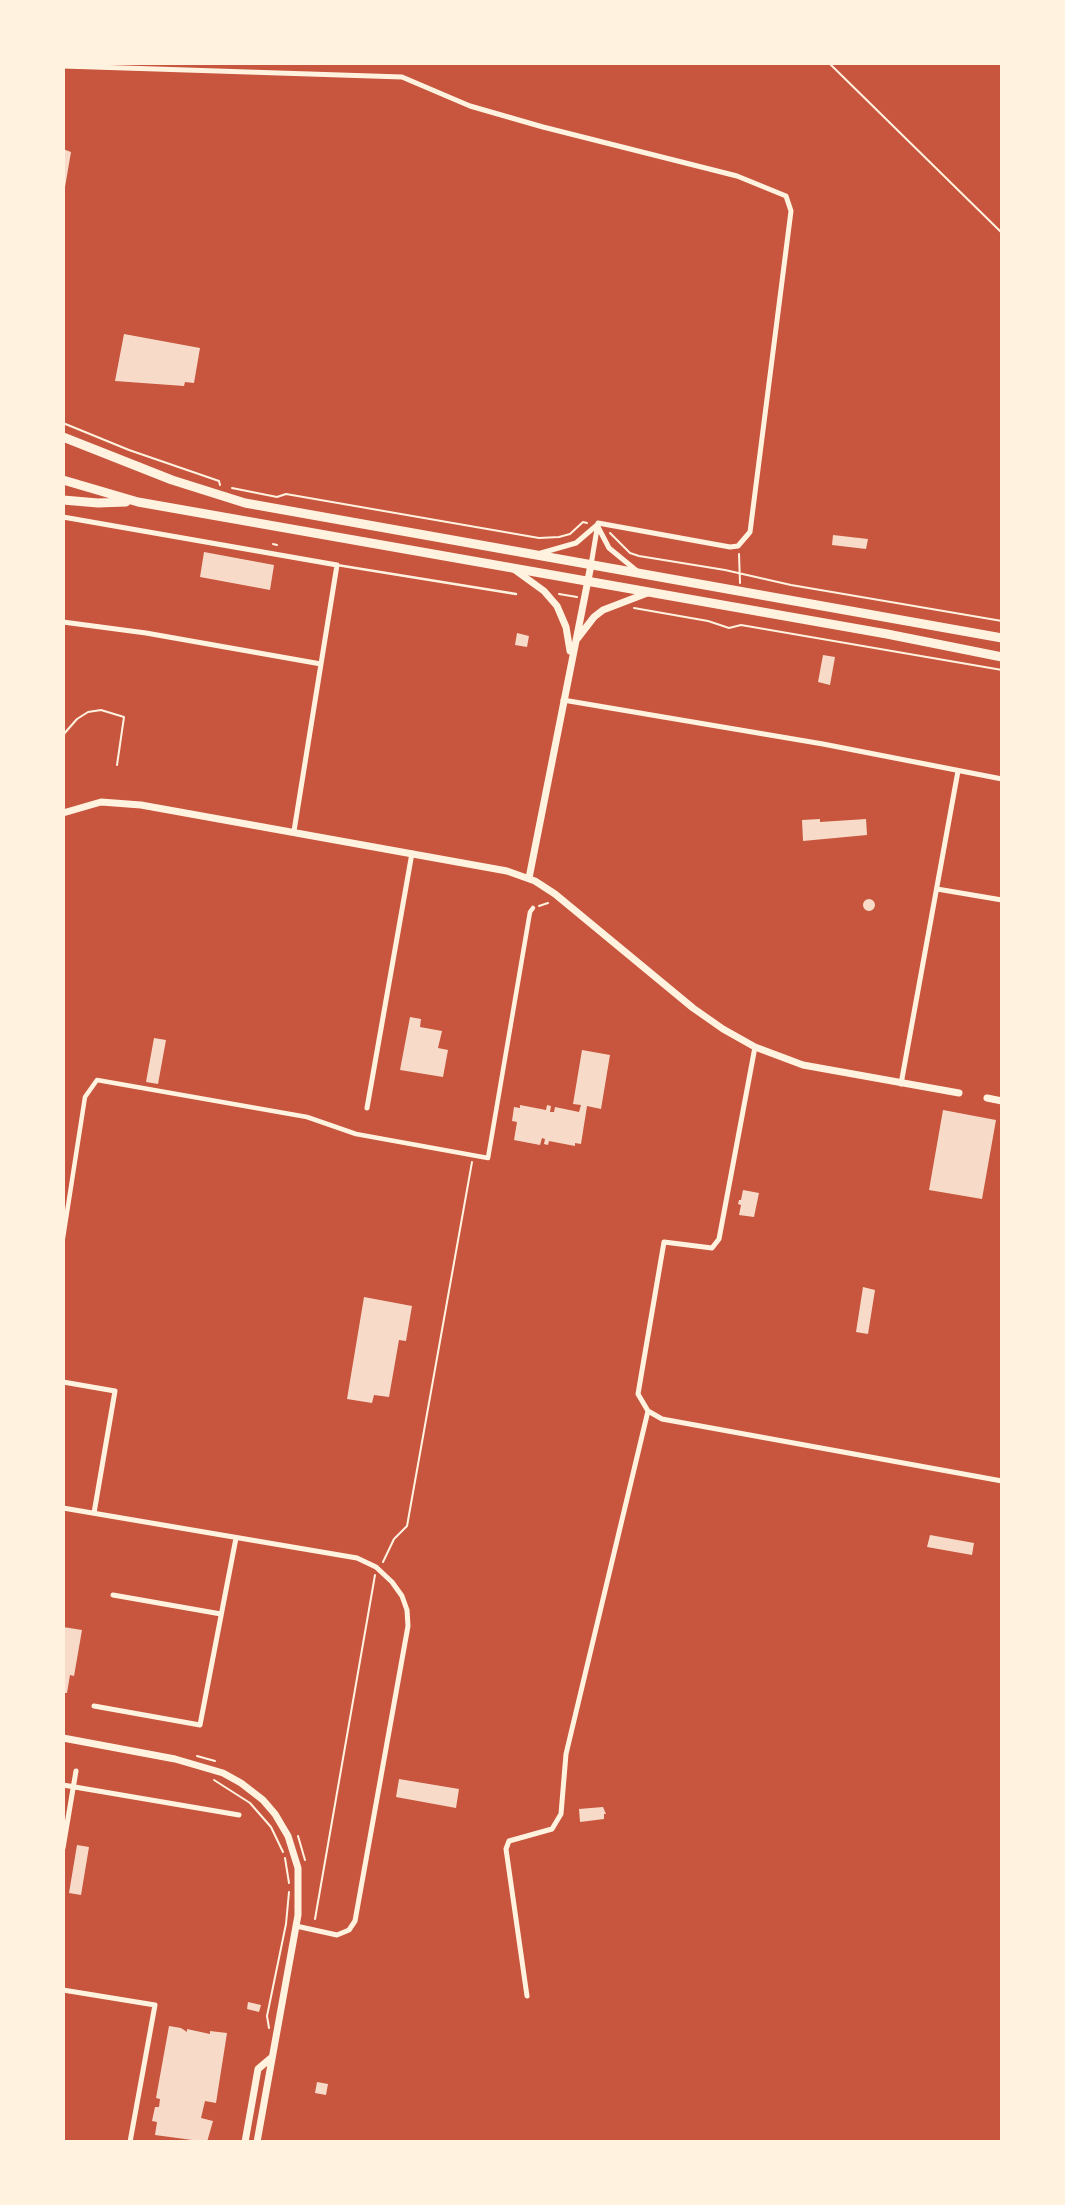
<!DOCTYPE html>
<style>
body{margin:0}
#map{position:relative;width:1065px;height:2205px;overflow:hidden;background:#c8553d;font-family:"Nunito Sans",sans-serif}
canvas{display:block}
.frame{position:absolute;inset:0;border:65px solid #fff3e0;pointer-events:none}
</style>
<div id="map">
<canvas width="1065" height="2205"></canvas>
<div class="frame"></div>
</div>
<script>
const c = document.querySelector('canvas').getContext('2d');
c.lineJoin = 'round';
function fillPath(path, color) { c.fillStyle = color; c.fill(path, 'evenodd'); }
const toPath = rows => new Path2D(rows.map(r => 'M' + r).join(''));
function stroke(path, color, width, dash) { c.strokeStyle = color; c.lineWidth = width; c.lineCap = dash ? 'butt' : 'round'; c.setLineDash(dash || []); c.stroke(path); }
const building = toPath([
 [63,149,71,152,65,187,63,187],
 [124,334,200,348,194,383,185,382,184,386,115,381],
 [833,535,868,539,866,549,832,545],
 [204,552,274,565,270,590,200,577],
 [517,633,529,636,527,647,515,645],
 [823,655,835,657,830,685,818,682],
 [820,819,820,822,866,819,867,835,803,841,802,820],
 '863 905a6 6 0 1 1 12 0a6 6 0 1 1-12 0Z',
 [410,1017,421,1019,420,1027,442,1031,438,1048,448,1050,443,1077,400,1070],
 [154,1038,166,1040,158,1084,146,1082],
 [582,1050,610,1055,601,1109,587,1106,581,1144,575,1143,575,1146,549,1141,548,1145,544,1144,545,1139,542,1138,540,1145,514,1140,517,1122,512,1121,514,1107,520,1108,520,1105,546,1110,547,1105,551,1106,550,1112,554,1112,555,1107,579,1112,581,1105,573,1104],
 [943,1110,996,1120,982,1199,929,1190],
 [743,1190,759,1193,754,1217,739,1215,741,1205,738,1204,739,1200,741,1200],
 [863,1287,875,1290,868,1334,856,1332],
 [364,1297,412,1306,406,1341,399,1340,389,1397,374,1395,372,1403,347,1399],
 [930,1535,974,1543,972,1555,927,1547],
 [63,1627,82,1630,74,1676,70,1675,67,1693,63,1693],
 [399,1779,459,1789,456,1808,396,1797],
 [603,1807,606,1814,604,1814,604,1819,580,1822,579,1809],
 [77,1845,89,1847,81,1895,69,1893],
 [248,2002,261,2005,259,2012,247,2009],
 [169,2026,181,2028,187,2032,187,2029,210,2034,210,2031,227,2033,216,2103,205,2101,201,2118,213,2121,207,2142,155,2135,157,2122,152,2121,155,2107,159,2107,160,2099,156,2098],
 [317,2082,328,2084,326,2095,315,2093]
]);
const path = toPath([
 [829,63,1002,233],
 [63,423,129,450,219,481,220,485],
 [232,488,277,497,286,494,539,538,559,537,570,534,583,522,587,523],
 [610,533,630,553,639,556,725,570,791,585,1002,621],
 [273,544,277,545],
 [739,554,740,583],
 [559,594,577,597],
 [634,608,708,621,729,628,741,625,1002,670],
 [63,735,77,719,88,712,101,710,124,717,117,765],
 [539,906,548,903],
 [383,1562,394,1539,407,1526,472,1162],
 [197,1756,215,1761],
 [214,1780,250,1803,271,1827,283,1852],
 [298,1836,305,1860],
 [285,1858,289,1883],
 [315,1919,375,1575],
 [269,2028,267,2016,286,1924,289,1892]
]);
const service = toPath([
 [337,565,516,594]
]);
const pedestrian = toPath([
 [63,1238,85,1097,97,1080,307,1117,356,1134,488,1158,530,912,533,908]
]);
const minor = toPath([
 [63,66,402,77,470,106,543,127,737,176,786,196,791,211,750,532,738,546,730,547,598,523,591,565],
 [63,517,337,565,294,831],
 [541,553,576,543,597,525,609,548,637,571],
 [63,622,146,633,321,664],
 [563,700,823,744,1002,779],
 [937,889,1002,900],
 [755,1047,719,1239,712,1248,664,1242,638,1394,648,1411,662,1419,1002,1481],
 [901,1084,958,771],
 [367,1108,412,853],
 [63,1382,115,1391,94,1513],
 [63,1508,357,1558,376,1567,392,1582,402,1596,407,1610,408,1626,355,1921,349,1930,337,1935,296,1926],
 [113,1595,221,1614],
 [94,1706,200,1725,236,1538],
 [63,1785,239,1815],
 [63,1848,76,1771],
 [63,1990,155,2005,130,2142],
 [527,1996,506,1849,509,1841,552,1829,561,1814,566,1754,648,1411]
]);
const tertiary = toPath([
 [515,570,544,591,557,606,566,627,570,651],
 [577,639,594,617,603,610,650,592],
 [63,813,101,802,141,805,507,871,535,881,555,894,693,1008,723,1029,755,1047,803,1065,959,1093],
 [529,878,591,565],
 [987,1098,1002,1101],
 [63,1738,175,1759,223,1773,241,1783,263,1800,275,1814,288,1836,298,1868,298,1915,257,2142],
 [245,2142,258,2069,271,2058]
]);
const primary = toPath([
 [63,437,172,480,245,503,1002,638],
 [63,480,138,502,887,634,1002,657],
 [63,500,98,503,126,502]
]);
fillPath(building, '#f7dbc8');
stroke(path, '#fff3e0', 2);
stroke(service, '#fff3e0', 2.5);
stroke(pedestrian, '#fff3e0', 4.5);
stroke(minor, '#fff3e0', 5);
stroke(tertiary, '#fff3e0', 7);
stroke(primary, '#fff3e0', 9);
</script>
